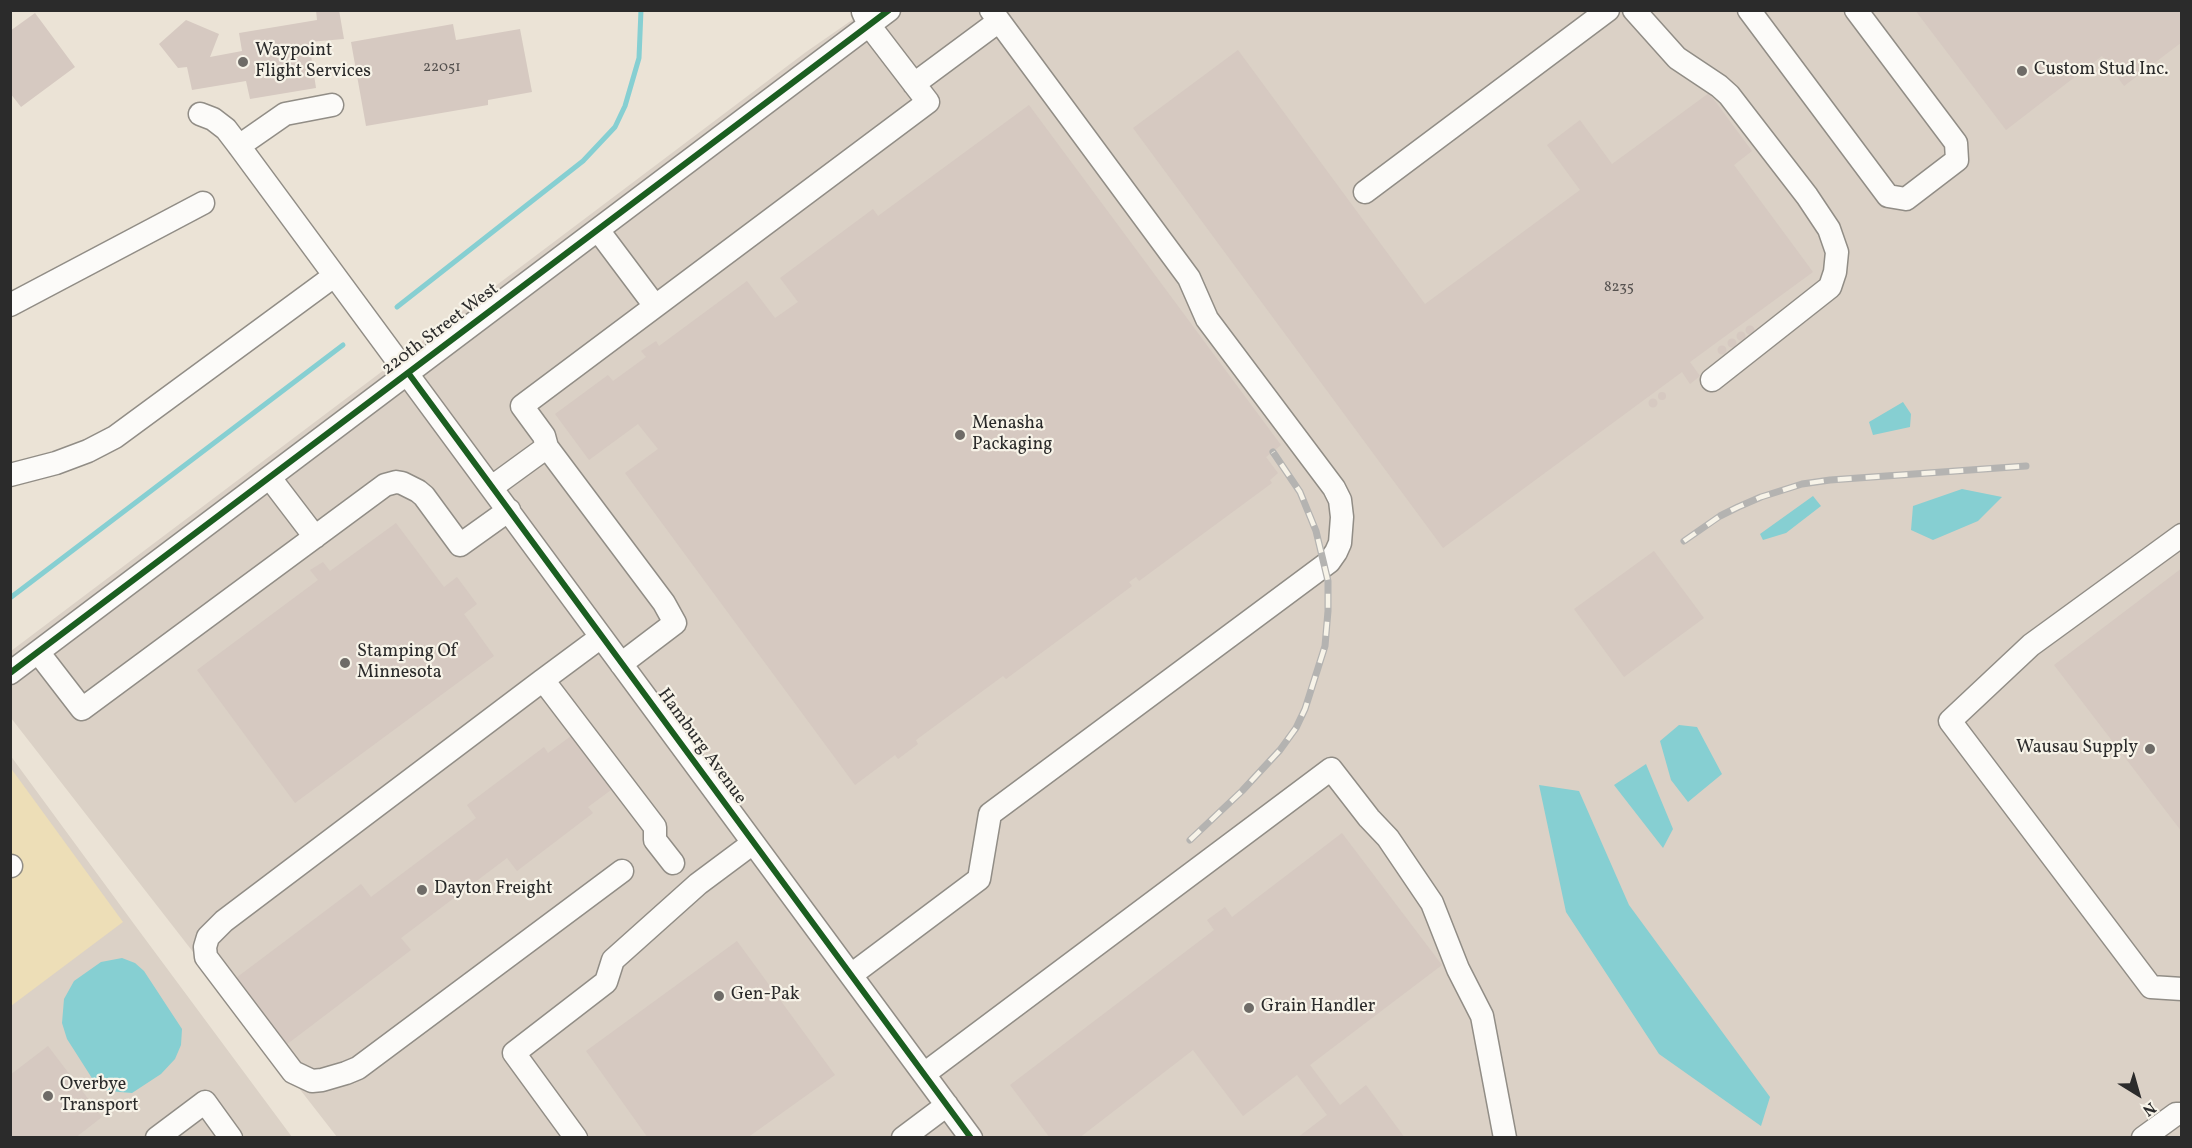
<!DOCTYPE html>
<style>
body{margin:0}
#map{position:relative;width:2192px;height:1148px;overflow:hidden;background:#ebe3d6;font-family:Vollkorn,serif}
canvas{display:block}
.frame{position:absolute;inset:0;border:12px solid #2b2b2b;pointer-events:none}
.north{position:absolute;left:2108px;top:1064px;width:60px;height:60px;-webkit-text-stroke:4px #f7f3e8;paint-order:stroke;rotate:143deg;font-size:16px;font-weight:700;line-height:24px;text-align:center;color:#2b2b2b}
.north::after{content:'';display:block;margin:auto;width:21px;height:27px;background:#2b2b2b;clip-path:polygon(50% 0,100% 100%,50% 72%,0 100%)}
</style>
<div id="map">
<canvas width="2192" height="1148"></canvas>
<div class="frame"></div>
<div class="north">N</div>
</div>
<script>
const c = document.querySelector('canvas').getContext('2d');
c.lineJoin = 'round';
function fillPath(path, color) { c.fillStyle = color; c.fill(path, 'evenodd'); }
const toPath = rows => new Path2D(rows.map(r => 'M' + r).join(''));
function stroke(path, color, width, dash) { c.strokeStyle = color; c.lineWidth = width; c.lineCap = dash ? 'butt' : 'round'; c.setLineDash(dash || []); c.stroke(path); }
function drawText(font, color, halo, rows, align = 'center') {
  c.font = font + ' Vollkorn,serif'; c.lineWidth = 4.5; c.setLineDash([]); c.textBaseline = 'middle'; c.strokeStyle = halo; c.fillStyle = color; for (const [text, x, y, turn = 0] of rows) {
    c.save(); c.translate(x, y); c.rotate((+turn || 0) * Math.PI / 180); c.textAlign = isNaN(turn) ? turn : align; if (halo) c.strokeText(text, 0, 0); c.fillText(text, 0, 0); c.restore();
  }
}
const industrial = toPath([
 [865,11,2181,11,2181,1137,337,1137,11,718,11,651,806,52],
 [10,755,134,924,292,1137,11,1137]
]);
const sand = toPath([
 [10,767,123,922,11,1006,10,1006]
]);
const water = toPath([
 [1903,402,1911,414,1910,427,1873,435,1869,422],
 [1962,489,2002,497,1978,521,1933,540,1911,530,1913,506],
 [1813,496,1821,506,1786,533,1763,540,1760,534],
 [1679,725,1697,727,1722,774,1688,802,1671,780,1660,741],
 [1646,764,1673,829,1663,848,1614,785],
 [1539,785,1579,791,1629,905,1770,1097,1761,1126,1659,1054,1566,912],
 [122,958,135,963,144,971,182,1029,181,1045,175,1059,161,1074,132,1093,108,1091,97,1086,67,1039,62,1023,64,999,74,981,101,962]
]);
const stream = toPath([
 [397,307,583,161,615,127,625,106,639,58,641,10],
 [10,598,343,345]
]);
const building = toPath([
 [316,10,339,10,344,39,309,42,316,88,250,99,246,81,192,90,187,67,178,68,159,44,186,20,219,34,210,57,242,51,239,33,317,20],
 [1915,10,2182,10,2182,42,2124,86,2102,56,2006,130],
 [35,13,75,67,21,107,10,93,10,31],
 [453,24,456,40,520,29,532,92,488,100,488,105,366,126,351,42],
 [1238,50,1425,304,1580,190,1547,145,1580,120,1612,164,1709,93,1752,151,1734,165,1813,272,1690,362,1700,376,1690,384,1682,372,1443,548,1133,128],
 [1029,105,1281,445,1266,457,1278,473,1270,480,1272,483,1139,581,1136,577,1129,582,1132,586,1006,679,1003,676,916,740,918,744,898,759,895,755,855,785,625,473,658,449,638,424,589,460,555,414,608,375,613,381,646,357,641,351,656,341,659,346,747,281,775,318,798,302,780,278,873,209,878,216],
 '1745.5 330a4.5 4.5 0 1 1 9 0a4.5 4.5 0 1 1-9 0Z',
 '1736.5 336a4.5 4.5 0 1 1 9 0a4.5 4.5 0 1 1-9 0Z',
 '1727.5 343a4.5 4.5 0 1 1 9 0a4.5 4.5 0 1 1-9 0Z',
 '1717.5 350a4.5 4.5 0 1 1 9 0a4.5 4.5 0 1 1-9 0Z',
 '1658 396a4 4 0 1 1 8 0a4 4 0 1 1-8 0Z',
 '1648.5 403a4.5 4.5 0 1 1 9 0a4.5 4.5 0 1 1-9 0Z',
 [396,523,444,587,457,577,477,604,464,614,494,656,295,803,197,670,318,580,310,570,323,562,330,571],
 [1654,551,1704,618,1624,677,1574,609],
 [2182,568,2182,832,2054,665],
 [571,736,611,790,588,807,593,813,517,871,507,858,401,938,411,950,286,1045,236,978,361,884,371,897,476,818,467,805,544,747,548,753],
 [1342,833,1442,965,1310,1065,1340,1105,1366,1085,1405,1138,1297,1138,1327,1115,1297,1075,1243,1116,1193,1050,1079,1138,1050,1138,1010,1085,1214,930,1207,920,1225,907,1232,917],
 [737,941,835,1075,747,1138,648,1138,586,1051],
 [48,1046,102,1117,75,1138,10,1138,10,1075]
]);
const minor = toPath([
 [1634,10,1677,58,1719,86,1729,95,1807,196,1829,229,1837,252,1835,272,1830,287,1712,380],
 [1749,10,1888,196,1906,199,1957,160,1956,143,1856,10],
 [914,84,999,21],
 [200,114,213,119,226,129,239,146,971,1138],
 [239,146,285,114,332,105],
 [1365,192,1608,10],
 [598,230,655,306],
 [10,305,203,203],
 [10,475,56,463,88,451,115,437,334,276],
 [270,478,315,537],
 [492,487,547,447],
 [2182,535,2031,645,1950,721,2151,987,2182,989],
 [601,637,543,680,655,827,655,840,673,863],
 [38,652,82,709,385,485,396,482,402,483,418,491,424,496,460,545,509,510],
 [621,664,675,623,664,603,547,447,544,436,522,406,928,102,869,25,863,12],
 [10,673,889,10],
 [543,680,224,921,208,937,205,947,206,957,293,1072,312,1081,322,1080,346,1073,358,1068,622,871],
 [10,866,11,866],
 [851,975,979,879,990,814,1329,562,1336,552,1340,543,1342,517,1340,500,1334,488,1207,319,1189,278,991,10],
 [924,1074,1331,769,1369,818,1388,838,1432,903,1458,969,1482,1016,1505,1138],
 [157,1138,205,1102,231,1138],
 [576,1138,514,1053,606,982,613,960,698,884,753,843],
 [903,1138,947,1105],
 [2143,1138,2176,1114,2182,1114]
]);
const rail = toPath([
 [1684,541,1720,516,1738,507,1761,497,1802,484,1830,480,2026,466],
 [1190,840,1242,791,1280,750,1296,728,1305,709,1325,646,1328,611,1328,581,1316,531,1300,492,1273,452]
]);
const cycleway = toPath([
 [409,374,971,1138],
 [10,673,889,10]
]);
const markers = [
 [243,62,6,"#6e6b67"],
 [2022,71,6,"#6e6b67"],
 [960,435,6,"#6e6b67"],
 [345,663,6,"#6e6b67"],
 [2150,749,6,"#6e6b67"],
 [422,890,6,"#6e6b67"],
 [719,996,6,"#6e6b67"],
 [1249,1008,6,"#6e6b67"],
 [48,1096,6,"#6e6b67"]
];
const numberNames = [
 ["22051",442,68],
 ["8235",1619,288]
];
const poiNames = [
 ["Waypoint",255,52],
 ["Flight Services",255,73],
 ["Custom Stud Inc.",2034,71],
 ["Menasha",972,425],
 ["Packaging",972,446],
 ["Stamping Of",357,653],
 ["Minnesota",357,674],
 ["Wausau Supply",2138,749,"right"],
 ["Dayton Freight",434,890],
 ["Gen-Pak",731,996],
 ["Grain Handler",1261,1008],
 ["Overbye",60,1086],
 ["Transport",60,1107]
];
const streetNames = [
 ["220th Street West",441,330,-37],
 ["Hamburg Avenue",701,747,54]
];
fillPath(industrial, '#dbd1c6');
fillPath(sand, '#eddeb7');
fillPath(water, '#86cfd2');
stroke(stream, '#86cfd2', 5);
fillPath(building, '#d6c9c1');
stroke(minor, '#918d86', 25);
stroke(minor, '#fcfbf9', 22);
stroke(rail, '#b4b3b1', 7);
stroke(rail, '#f7f3e8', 4.5, [14]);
stroke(cycleway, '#1b5e20', 6);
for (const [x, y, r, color] of markers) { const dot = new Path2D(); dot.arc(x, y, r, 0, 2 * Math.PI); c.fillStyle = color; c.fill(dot); stroke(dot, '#f7f3e8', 2); }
drawText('15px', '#565250', null, numberNames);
drawText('18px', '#2b2b2b', '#f7f3e8', poiNames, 'left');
drawText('18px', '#2b2b2b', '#f7f3e8', streetNames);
</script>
